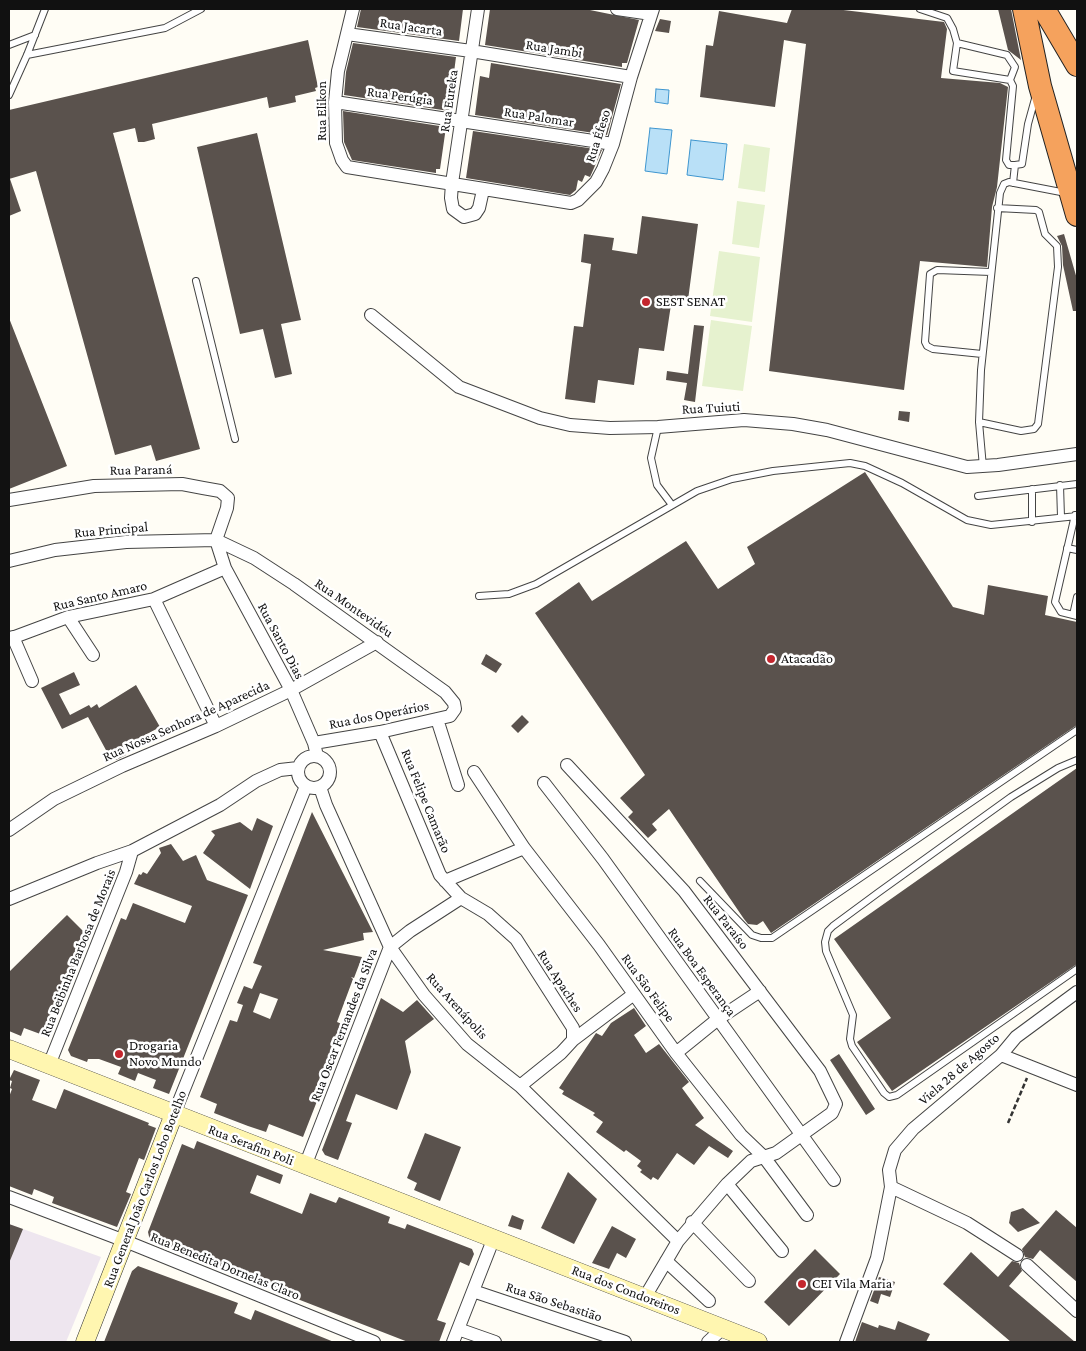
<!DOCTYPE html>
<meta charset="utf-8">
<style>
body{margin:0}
#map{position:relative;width:1086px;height:1351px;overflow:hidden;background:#fffdf5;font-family:"Crimson Pro",serif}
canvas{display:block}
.frame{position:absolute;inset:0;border:10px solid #111;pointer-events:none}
</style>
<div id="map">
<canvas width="1086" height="1351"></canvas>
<div class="frame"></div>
</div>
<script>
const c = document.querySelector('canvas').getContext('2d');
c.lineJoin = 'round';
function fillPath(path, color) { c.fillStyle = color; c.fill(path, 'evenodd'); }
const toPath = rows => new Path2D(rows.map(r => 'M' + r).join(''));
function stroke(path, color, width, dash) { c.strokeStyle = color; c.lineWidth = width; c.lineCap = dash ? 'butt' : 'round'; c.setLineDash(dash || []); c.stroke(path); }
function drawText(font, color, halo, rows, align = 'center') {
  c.font = font + ' "Crimson Pro",serif'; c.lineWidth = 5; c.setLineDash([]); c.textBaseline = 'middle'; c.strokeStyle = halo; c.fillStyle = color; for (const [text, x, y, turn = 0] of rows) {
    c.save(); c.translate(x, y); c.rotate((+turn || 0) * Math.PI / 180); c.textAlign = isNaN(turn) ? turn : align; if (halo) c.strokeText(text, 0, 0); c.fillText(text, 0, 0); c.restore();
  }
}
const industrial = toPath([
 [9,1224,101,1257,66,1342,9,1342]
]);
const pitch = toPath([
 [744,144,770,148,765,192,738,188],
 [737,201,765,205,759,248,732,244],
 [719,251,760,257,752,322,710,316],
 [711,320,752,326,743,391,702,386]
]);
const water = toPath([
 [656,89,669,90,668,104,655,102,656,89],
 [650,128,672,130,667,174,645,171,650,128],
 [691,140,727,144,723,180,687,175,691,140]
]);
const building = toPath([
 [361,9,463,9,459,41,357,27],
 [490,9,585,9,639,20,627,63,622,63,622,67,485,45],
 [792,9,835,9,944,22,947,29,941,78,1000,83,1008,87,997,187,992,207,987,267,920,261,904,390,769,371,806,44,784,40,775,107,700,97,706,45,713,46,719,11,787,23],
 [998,9,1011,9,1021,60,1008,50],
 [660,19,671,21,669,33,655,31],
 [308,40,318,87,315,88,316,91,295,96,296,102,269,108,267,97,152,124,155,139,144,142,138,142,135,128,113,133,200,449,156,461,151,445,115,455,36,171,9,179,9,110],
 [353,43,456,57,449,111,344,95,346,72],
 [491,63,621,84,607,135,475,115,480,76,489,78],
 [343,111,446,127,440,169,436,169,436,173,352,160,344,142],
 [473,131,602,150,590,177,585,175,582,182,578,180,576,190,570,195,466,178],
 [257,133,301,320,281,324,292,374,275,378,263,329,240,334,197,147],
 [10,179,21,211,9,216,9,180],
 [642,216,698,224,688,300,672,298,664,351,639,348,634,385,598,380,595,403,565,399,574,326,583,327,590,272,591,264,581,262,584,234,614,238,612,250,637,254],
 [1064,234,1077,279,1077,311,1073,311,1063,265,1062,246,1057,236],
 [9,318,67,466,9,489],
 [694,325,704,326,695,402,684,400,687,383,666,380,667,371,688,374],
 [899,411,910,412,909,422,898,420],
 [865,472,953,607,984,615,988,585,1048,596,1045,615,1077,622,1077,725,771,933,763,921,757,925,748,924,744,919,669,809,652,824,657,830,648,838,628,817,633,812,620,798,645,775,535,613,579,582,592,601,686,541,718,589,755,564,747,547],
 [486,654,502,664,496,673,481,664],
 [74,672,80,685,59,694,70,715,89,705,91,708,97,704,99,708,136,685,160,727,123,747,126,755,116,760,111,749,107,752,88,717,62,729,41,688],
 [522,715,529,722,518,733,511,726],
 [1077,768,1077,964,892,1091,857,1042,891,1018,834,939],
 [312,812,373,932,363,933,364,940,323,950,362,957,354,978,351,977,353,979,337,1022,342,1024,330,1054,334,1056,326,1076,320,1077,315,1091,319,1096,303,1137,269,1124,266,1132,248,1126,214,1113,217,1104,200,1097,230,1020,237,1022,243,1005,237,1003,244,986,252,989,262,966,253,963],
 [260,993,278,999,270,1019,253,1012],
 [257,818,273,826,250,889,203,853,215,835,211,831,240,822,252,831],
 [171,844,183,861,196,855,207,880,248,895,169,1094,153,1088,156,1080,138,1073,135,1081,118,1074,121,1067,99,1059,88,1059,87,1062,71,1056,68,1050,121,918,126,920,133,903,185,923,192,906,134,884,139,874,141,875,143,872,147,874,161,853,159,848],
 [67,915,89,937,58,1016,51,1013,43,1035,24,1028,21,1036,9,1031,9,972],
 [381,998,403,1012,417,1000,434,1019,405,1041,411,1072,397,1110,356,1094,346,1121,352,1123,338,1160,325,1155,322,1150],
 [634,1008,646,1026,634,1035,646,1053,659,1044,689,1082,682,1088,704,1118,695,1125,733,1151,728,1158,709,1146,694,1165,677,1153,658,1180,653,1177,651,1180,640,1172,642,1170,637,1166,641,1161,626,1150,624,1152,596,1132,603,1122,593,1115,595,1113,562,1094,564,1091,559,1088,596,1033,602,1036,611,1023],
 [839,1054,875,1109,866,1115,830,1060],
 [14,1070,40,1080,32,1100,56,1109,64,1089,149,1123,148,1125,156,1128,144,1160,139,1158,126,1192,131,1194,117,1227,52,1203,54,1197,34,1189,32,1195,9,1186,9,1097,12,1089,10,1088,12,1081,9,1080],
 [425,1133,461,1147,440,1201,414,1190,417,1183,407,1178],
 [197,1141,283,1175,280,1184,257,1175,250,1193,302,1214,310,1193,336,1203,339,1197,390,1217,388,1223,405,1229,407,1224,472,1249,474,1254,469,1266,460,1262,437,1320,446,1323,439,1342,408,1342,264,1286,267,1279,243,1270,240,1276,150,1241,148,1232,182,1144,194,1149],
 [568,1172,597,1199,574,1244,541,1228],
 [1023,1208,1040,1223,1018,1232,1009,1223,1011,1212],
 [1056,1210,1077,1228,1077,1282,1040,1250,1033,1259,1025,1257,1022,1249],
 [512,1215,524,1220,521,1230,508,1226],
 [9,1224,23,1229,9,1263],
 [612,1226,636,1239,626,1258,617,1253,609,1269,592,1263],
 [815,1249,840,1274,789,1326,764,1302],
 [971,1252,998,1277,1012,1261,1019,1263,1022,1271,1009,1286,1075,1342,1011,1342,943,1284],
 [138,1266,238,1303,234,1313,251,1320,255,1310,334,1342,104,1342,132,1271],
 [879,1277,895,1282,890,1297,881,1294,878,1304,870,1301],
 [898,1321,930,1334,926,1342,855,1342,862,1322,878,1328,879,1325,895,1330]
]);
const path = toPath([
 [1008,1123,1027,1078]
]);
const lane = toPath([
 [920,9,947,18,953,29,957,43],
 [957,43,1007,55,1015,67,1010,80,953,71,957,43],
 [9,45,35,35],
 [27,55,165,28,201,9],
 [1010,80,1013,86,1006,160,1009,165,1015,165],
 [9,95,27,55,45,9],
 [1013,183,1015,165,1022,164,1028,124,1036,95],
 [196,281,235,439],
 [982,354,933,349,927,346,925,342,930,274,937,270,991,272],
 [979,422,1021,431,1034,429,1038,424,1058,267,1057,246,1045,234,1039,212,1036,210,997,208],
 [658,427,651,458,657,485,672,505],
 [983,467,979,422,981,370,1000,193,1004,184,1009,182,1066,193],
 [1060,485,1061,517],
 [978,496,1077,484],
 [1075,515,1055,602,1061,612,1077,616],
 [1032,522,1032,489],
 [1067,548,1077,550],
 [479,596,509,594,536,584,697,491,732,479,773,471,850,463,865,466,902,483,967,520,991,525,1077,516],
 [1073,615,1077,597],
 [1077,760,1058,768,1011,797,879,892,833,926,828,931,825,942,826,951,853,1015,850,1039,852,1046,884,1093,889,1097,897,1095,1077,969],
 [700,881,752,935,761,938,772,938,1077,730]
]);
const street = toPath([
 [353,9,338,71,335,102,336,143,342,160,347,167,571,203,578,200,596,182,603,169,613,144,631,77,653,9],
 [478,9,452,183,451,198,453,209,464,217,475,214,479,208,483,190],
 [617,9,651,14],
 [347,34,471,51,631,77],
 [335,102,613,144],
 [371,315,459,387,540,418,570,425,610,428,658,427,744,420,793,424,827,430,967,467,998,465,1077,454],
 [9,500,94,486,182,484,203,488,220,491,228,498,227,508,216,540],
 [216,540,225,568,291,690,314,743,317,756],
 [9,561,55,550,126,542,216,540,254,558,294,584,445,692,454,703,455,709,450,716,380,732,314,743],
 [154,599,216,726],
 [68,617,93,655],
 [13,637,32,681],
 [9,639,68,617,154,599,225,568],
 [437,719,458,785],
 [380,732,440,875,461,898,488,914,516,939,573,1028,573,1040,561,1053,520,1086],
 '298 772a16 16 0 1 1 32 0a16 16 0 1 1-32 0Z',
 [567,765,684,891,820,1071,836,1104,832,1113,776,1153,751,1161,727,1184,678,1241,645,1297],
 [474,772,524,848,599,945,676,1053,741,1135,764,1157,807,1215],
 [544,783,603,859,834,1180],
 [320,787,326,805,390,947,424,995,467,1044,520,1086,678,1241],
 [9,830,54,799,122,766,216,726,291,690,377,642],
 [445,881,524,848],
 [9,899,97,863,132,851,220,805,256,781,280,770,298,768],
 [573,1040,634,994],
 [676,1053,718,1019,760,991],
 [1001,1055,1077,1085],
 [49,1065,126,872,132,851],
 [174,1114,306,786],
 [305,1166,390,947,410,931,461,898],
 [727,1184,782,1251],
 [891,1187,967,1223,1017,1255],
 [9,1197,125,1241,374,1342],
 [692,1222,749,1281],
 [666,1261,709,1301],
 [1027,1265,1077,1311],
 [473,1291,625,1342],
 [458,1329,495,1342],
 [453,1342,493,1240],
 [708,1342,723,1328],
 [846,1342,877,1258,891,1187,889,1170,895,1150,913,1129,1001,1055,1016,1037,1077,992]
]);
const secondary = toPath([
 [9,1049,758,1342],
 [85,1342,174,1114]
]);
const highway = toPath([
 [1024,9,1040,86,1077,215],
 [1044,9,1077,65]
]);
const markers = [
 [646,302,5,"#c4262e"],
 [771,659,5,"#c4262e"],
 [119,1054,5,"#c4262e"],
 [802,1284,5,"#c4262e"]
];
const streetNames = [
 ["Rua Jacarta",411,27,8],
 ["Rua Jambi",554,49,9],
 ["Rua Perúgia",400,96,8],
 ["Rua Eureka",449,101,-82],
 ["Rua Elikon",322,111,-90],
 ["Rua Palomar",539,117,9],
 ["Rua Éfeso",598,136,-72],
 ["Rua Tuiuti",711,408,-3],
 ["Rua Paraná",141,470,-1],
 ["Rua Principal",111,530,-5],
 ["Rua Santo Amaro",100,596,-13],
 ["Rua Montevidéu",354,608,35],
 ["Rua Santo Dias",281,641,62],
 ["Rua dos Operários",379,715,-11],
 ["Rua Nossa Senhora de Aparecida",186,721,-24],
 ["Rua Felipe Camarão",426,801,68],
 ["Rua Paraíso",726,922,52],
 ["Rua Beibinha Barbosa de Morais",78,953,-68],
 ["Rua Boa Esperança",702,972,54],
 ["Rua Apaches",560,981,57],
 ["Rua São Felipe",648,988,54],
 ["Rua Arenápolis",457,1006,48],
 ["Rua Oscar Fernandes da Silva",344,1025,-69],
 ["Viela 28 de Agosto",959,1069,-41],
 ["Rua Serafim Poli",251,1145,21],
 ["Rua General João Carlos Lobo Botelho",145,1189,-69],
 ["Rua Benedita Dornelas Claro",225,1266,22],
 ["Rua dos Condoreiros",626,1290,21],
 ["Rua São Sebastião",554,1302,18]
];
const poiNames = [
 ["SEST SENAT",656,302],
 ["Atacadão",781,659],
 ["Drogaria",129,1046],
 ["Novo Mundo",129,1062],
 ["CEI Vila Maria",812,1284]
];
fillPath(industrial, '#eee6ef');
fillPath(pitch, '#e6f2cf');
fillPath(water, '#b9e0f7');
stroke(water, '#3f96cf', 1);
fillPath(building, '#5a524d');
stroke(lane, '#444', 8);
stroke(street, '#444', 14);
stroke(secondary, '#333', 19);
stroke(highway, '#222', 24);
stroke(path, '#333', 2.5, [5, 2.5]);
stroke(lane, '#fff', 6);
stroke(street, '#fff', 12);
stroke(secondary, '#fff6b0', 18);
stroke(highway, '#f5a25d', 22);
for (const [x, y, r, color] of markers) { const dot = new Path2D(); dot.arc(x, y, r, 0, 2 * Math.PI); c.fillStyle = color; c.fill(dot); stroke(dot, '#fff', 2); }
drawText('14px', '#111', '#fff', streetNames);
drawText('14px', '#111', '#fff', poiNames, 'left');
</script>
